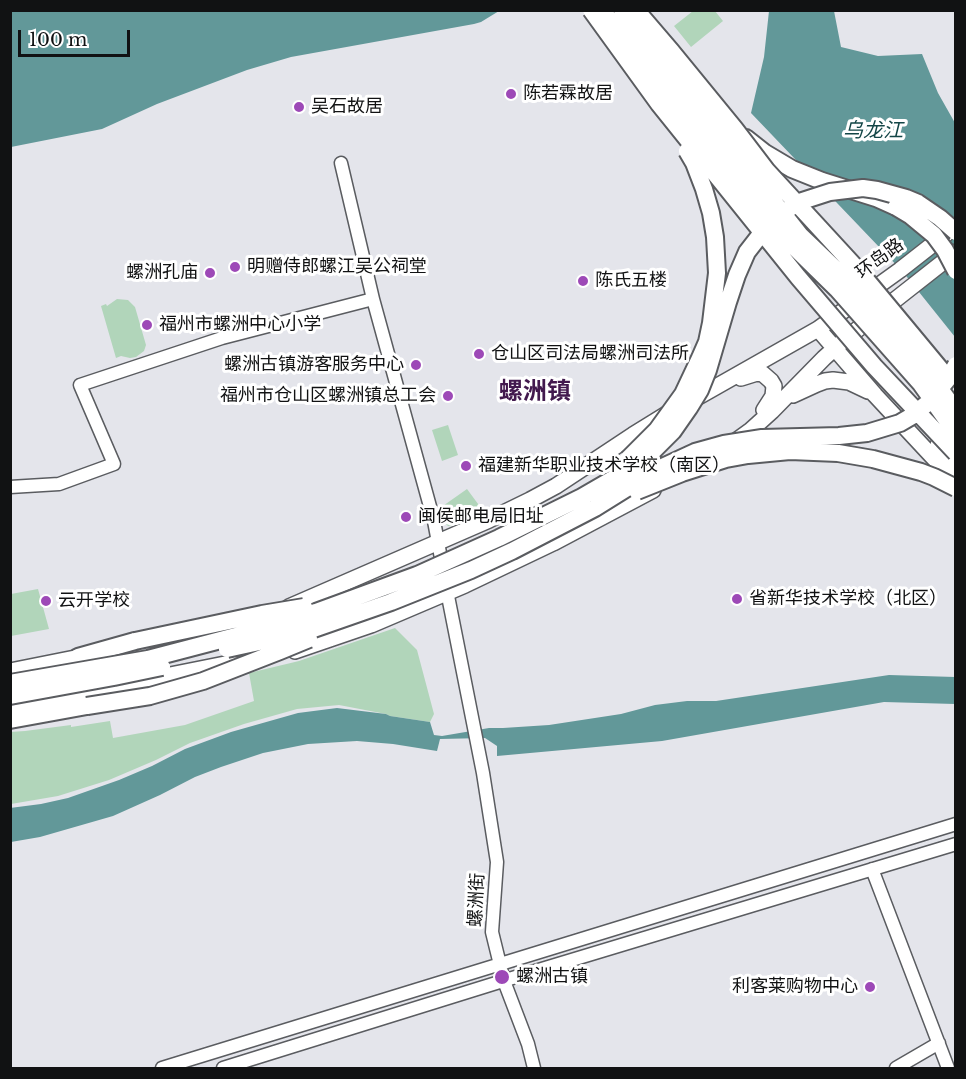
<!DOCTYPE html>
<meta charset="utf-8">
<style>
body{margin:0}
#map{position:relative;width:966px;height:1079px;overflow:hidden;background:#e4e5eb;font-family:"Libre Baskerville",serif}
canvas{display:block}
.frame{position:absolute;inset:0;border:12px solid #111213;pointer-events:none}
.scale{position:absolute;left:18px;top:30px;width:112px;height:27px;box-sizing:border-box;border:3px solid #111213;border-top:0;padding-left:8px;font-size:18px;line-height:21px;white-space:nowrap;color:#111213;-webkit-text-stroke:4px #fff;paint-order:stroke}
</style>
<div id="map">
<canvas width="966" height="1079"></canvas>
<div class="frame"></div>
<div class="scale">100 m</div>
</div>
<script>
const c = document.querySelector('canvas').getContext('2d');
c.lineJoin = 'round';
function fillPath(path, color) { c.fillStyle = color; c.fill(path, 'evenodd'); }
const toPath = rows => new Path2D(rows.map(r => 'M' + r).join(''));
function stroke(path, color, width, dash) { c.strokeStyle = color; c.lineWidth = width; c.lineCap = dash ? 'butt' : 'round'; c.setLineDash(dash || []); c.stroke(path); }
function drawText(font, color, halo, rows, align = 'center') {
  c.font = font + ' "Libre Baskerville","Noto Sans SC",serif'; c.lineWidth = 6; c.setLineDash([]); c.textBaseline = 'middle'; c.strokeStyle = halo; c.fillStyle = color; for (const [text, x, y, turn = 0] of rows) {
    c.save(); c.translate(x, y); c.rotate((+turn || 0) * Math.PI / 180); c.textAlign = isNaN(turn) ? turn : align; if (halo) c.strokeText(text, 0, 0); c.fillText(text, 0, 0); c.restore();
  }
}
const green = toPath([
 [693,11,715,11,723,21,691,47,674,26],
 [117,299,128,300,135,307,146,345,144,351,136,357,130,358,121,356,116,358,101,306,106,304,107,306],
 [448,425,458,455,442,461,432,430],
 [467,489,484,512,452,526,448,526,445,523,440,508],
 [38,589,49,629,11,636,11,594],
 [395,628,417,650,434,714,430,722,390,716,386,714,339,705,297,709,244,724,190,743,156,760,109,780,58,796,11,804,10,732,25,731,71,725,71,727,110,721,113,738,185,725,254,701,249,673,299,661]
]);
const water = toPath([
 [11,10,499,10,499,11,481,22,474,24,291,57,247,70,157,104,102,129,11,147],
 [769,11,834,11,841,47,878,56,922,54,938,93,955,123,955,337,903,272,751,113,764,57],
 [889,675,955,677,955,704,884,702,662,741,497,756,497,746,485,738,440,739,437,751,393,744,357,741,308,744,263,753,221,767,195,777,160,795,113,816,40,837,11,842,10,808,41,804,68,798,119,780,152,766,185,749,231,732,298,713,337,708,386,714,390,716,430,722,434,735,442,736,489,728,503,728,549,725,621,714,655,705,687,701,716,701]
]);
const minor = toPath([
 [341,163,373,299,434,521,443,569],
 [10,487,59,484,114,464,80,385,222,338,373,299],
 [446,586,483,773,497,862,492,932,504,981,528,1044,534,1068],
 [872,869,948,1068],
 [162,1068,956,824],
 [223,1068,522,975,956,844],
 [896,1068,939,1043]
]);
const major = toPath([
 [818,329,875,395,956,482],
 [741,378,757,373,763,374,771,381,774,386,773,396,764,410],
 [793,395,817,384,825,381,833,380,849,382,868,391],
 [691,401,818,329,900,270,946,234],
 [733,443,751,430,772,411,824,358,844,340,956,252],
 [938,445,956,463],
 [289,607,489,520,530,500,556,486,633,435,667,414],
 [295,651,371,625,465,585,553,543,653,490],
 [10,671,90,655],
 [10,707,245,660]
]);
const highway = toPath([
 [746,138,765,153,792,169,822,181,876,198,896,207],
 [78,657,135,641],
 [10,720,87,706]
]);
const highwayBridge = toPath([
 [591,10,659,104,798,277,874,366,956,453],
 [622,10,800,235,848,281,930,375,956,411],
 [636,10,672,52,735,129,767,171,859,271,942,371],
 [605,14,788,241,837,289,921,384,956,433],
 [896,207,911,216,934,235,945,250,956,271],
 [628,459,657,430,683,394,700,358,707,342,711,323,717,273,715,237,711,213,704,189,694,163,687,151],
 [637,491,682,473,726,459,748,455,790,451,838,453,873,459,921,472,934,477,956,488],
 [135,641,262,614,304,607],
 [227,649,305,632,391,602,471,570,512,551,595,508,656,470,695,452,724,444,762,438,839,436,867,433,900,423,912,416,929,402,948,379,956,365],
 [10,683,148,659,255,631,316,612,417,575,499,538,582,497,620,475,650,454,673,431,689,408,700,390,708,370,728,302,737,275,747,252,768,225,777,217,799,202,830,192,863,188,877,190,906,198,918,203,940,218,956,232],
 [10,696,114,677,162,667],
 [87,706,150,696,203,681,280,651,309,639]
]);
const markers = [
 [511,94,6,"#9d49b7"],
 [299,107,6,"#9d49b7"],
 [235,267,6,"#9d49b7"],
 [210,273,6,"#9d49b7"],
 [583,281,6,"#9d49b7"],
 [147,325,6,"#9d49b7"],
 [479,354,6,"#9d49b7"],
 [416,365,6,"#9d49b7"],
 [448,396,6,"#9d49b7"],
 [466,466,6,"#9d49b7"],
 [406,517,6,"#9d49b7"],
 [737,599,6,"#9d49b7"],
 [46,601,6,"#9d49b7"],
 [502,977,8,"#9d49b7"],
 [870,987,6,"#9d49b7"]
];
const poiNames = [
 ["陈若霖故居",523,94],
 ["吴石故居",311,107],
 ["明赠侍郎螺江吴公祠堂",247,267],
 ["螺洲孔庙",198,273,"right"],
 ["陈氏五楼",595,281],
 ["福州市螺洲中心小学",159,325],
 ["仓山区司法局螺洲司法所",491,354],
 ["螺洲古镇游客服务中心",404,365,"right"],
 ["福州市仓山区螺洲镇总工会",436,396,"right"],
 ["福建新华职业技术学校（南区）",478,466],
 ["闽侯邮电局旧址",418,517],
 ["省新华技术学校（北区）",749,599],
 ["云开学校",58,601],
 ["螺洲古镇",516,977],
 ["利客莱购物中心",858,987,"right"]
];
const streetNames = [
 ["环岛路",880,259,-37],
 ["螺洲街",477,900,-87]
];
const waterNames = [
 ["乌龙江",873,131]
];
const districtNames = [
 ["螺洲镇",535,392]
];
fillPath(green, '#b1d5ba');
fillPath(water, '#629899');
stroke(minor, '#5a5c60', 15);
stroke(major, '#5a5c60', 18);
stroke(highway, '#5a5c60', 20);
stroke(minor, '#fff', 12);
stroke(major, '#fff', 15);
stroke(highway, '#fff', 16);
stroke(highwayBridge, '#5a5c60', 20, []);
stroke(highwayBridge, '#fff', 16);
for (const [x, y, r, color] of markers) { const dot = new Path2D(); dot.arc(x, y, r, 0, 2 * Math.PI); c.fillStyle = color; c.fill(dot); stroke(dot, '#fff', 2); }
drawText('18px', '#111213', '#fff', poiNames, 'left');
drawText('18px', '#111213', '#fff', streetNames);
drawText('italic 20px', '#124546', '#fff', waterNames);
drawText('bold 24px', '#42194e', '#fff', districtNames);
</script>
